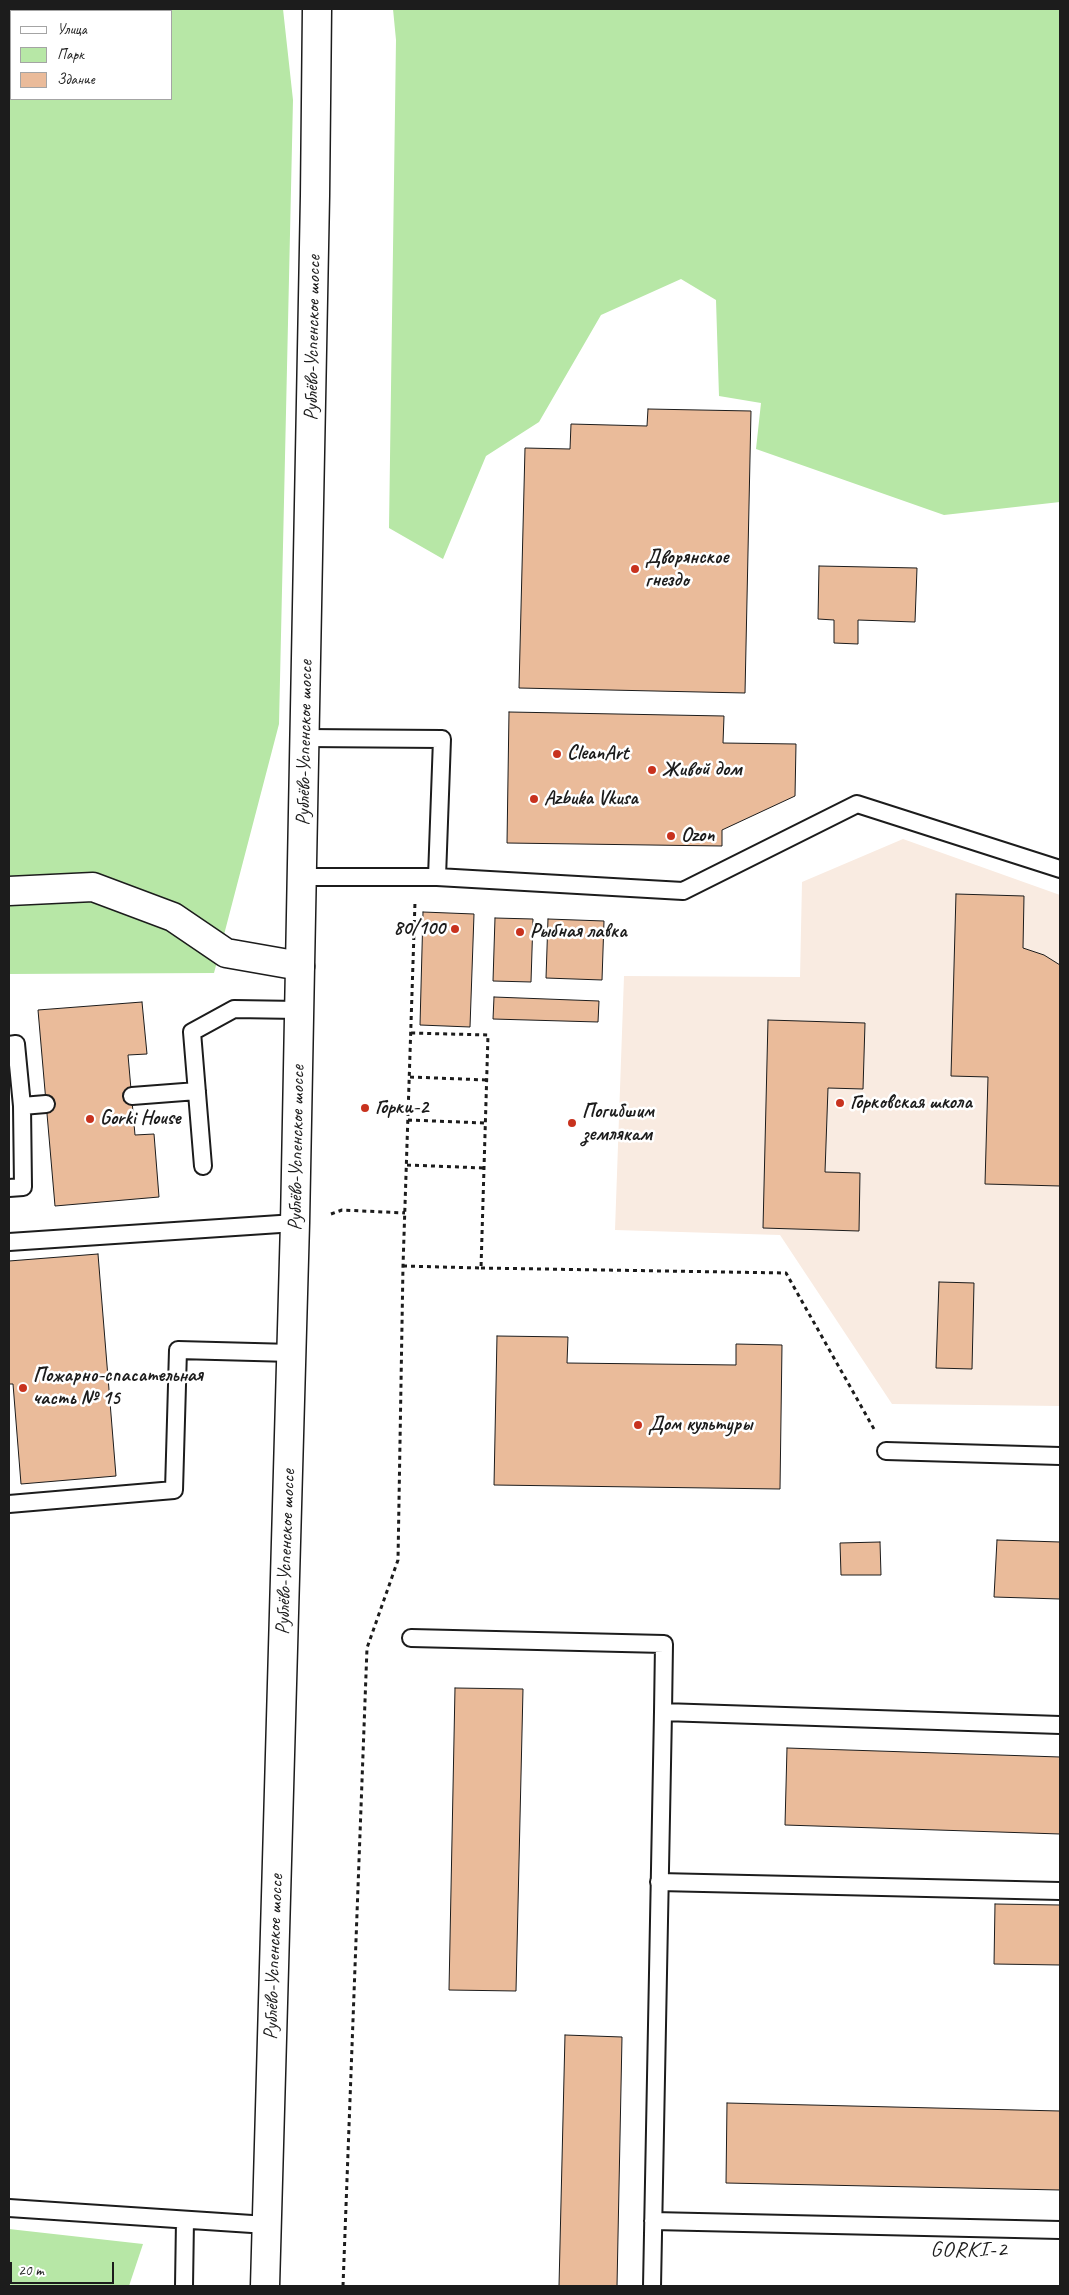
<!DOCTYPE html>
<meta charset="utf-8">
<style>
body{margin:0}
#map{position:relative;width:1069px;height:2295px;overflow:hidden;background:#fff;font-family:Caveat,sans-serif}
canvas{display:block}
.frame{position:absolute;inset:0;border:10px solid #1c1c1c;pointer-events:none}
.legend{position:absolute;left:10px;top:10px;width:162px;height:90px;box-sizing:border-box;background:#fff;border:1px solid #a4a4a4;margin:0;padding:6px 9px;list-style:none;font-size:15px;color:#1c1c1c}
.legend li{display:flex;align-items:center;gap:10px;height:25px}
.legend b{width:25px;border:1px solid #a4a4a4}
.scale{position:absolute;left:10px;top:2262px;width:104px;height:22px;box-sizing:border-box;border:2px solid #1c1c1c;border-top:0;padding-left:6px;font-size:15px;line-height:18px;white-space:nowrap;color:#1c1c1c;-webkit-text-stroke:4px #fff;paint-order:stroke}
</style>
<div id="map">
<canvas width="1069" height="2295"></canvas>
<div class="frame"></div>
<ul class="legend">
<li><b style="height:6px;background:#fff"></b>Улица</li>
<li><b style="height:14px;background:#b7e7a6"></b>Парк</li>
<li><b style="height:14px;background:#eabb9a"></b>Здание</li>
</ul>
<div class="scale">20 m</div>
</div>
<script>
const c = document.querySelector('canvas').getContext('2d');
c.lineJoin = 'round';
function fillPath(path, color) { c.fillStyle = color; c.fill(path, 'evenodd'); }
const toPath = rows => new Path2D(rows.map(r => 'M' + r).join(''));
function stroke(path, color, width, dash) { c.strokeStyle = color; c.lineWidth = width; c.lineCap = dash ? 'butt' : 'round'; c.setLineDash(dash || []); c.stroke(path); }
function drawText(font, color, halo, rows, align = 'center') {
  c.font = font + ' Caveat,sans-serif'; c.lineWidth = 5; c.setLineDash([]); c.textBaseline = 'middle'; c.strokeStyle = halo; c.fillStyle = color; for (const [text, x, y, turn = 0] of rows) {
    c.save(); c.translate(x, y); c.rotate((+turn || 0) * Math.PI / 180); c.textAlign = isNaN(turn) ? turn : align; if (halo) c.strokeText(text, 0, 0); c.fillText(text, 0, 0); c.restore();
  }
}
const built = toPath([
 [903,839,1060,895,1060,1406,892,1404,780,1235,615,1230,624,976,800,977,802,882]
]);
const green = toPath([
 [9,9,283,9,293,100,279,724,214,973,9,974],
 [11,11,171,11,171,99,11,99],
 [393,9,1060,9,1060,502,944,515,756,449,761,403,719,396,716,300,681,279,601,315,539,422,486,456,443,559,389,528,396,40],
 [9,2229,143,2244,129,2286,9,2286]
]);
const building = toPath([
 [648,409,751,411,745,693,519,688,525,448,570,449,571,424,647,426,648,409],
 [819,566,917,568,915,622,858,620,858,644,834,643,834,620,818,619,819,566],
 [509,712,724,716,723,743,796,744,795,796,722,830,722,846,507,843,509,712],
 [956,894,1024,896,1023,948,1044,955,1060,965,1060,1186,985,1184,988,1077,951,1076,956,894],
 [423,912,474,914,470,1027,420,1025,423,912],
 [495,918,533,919,531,982,493,981,495,918],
 [548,919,604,921,602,980,546,978,548,919],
 [494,997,599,1001,598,1022,493,1019,494,997],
 [142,1002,147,1054,128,1055,135,1135,154,1134,159,1197,55,1206,38,1010,142,1002],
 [768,1020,865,1023,863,1089,828,1088,825,1172,860,1173,859,1231,763,1228,768,1020],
 [98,1254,116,1476,21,1484,13,1384,9,1384,9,1261,98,1254],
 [939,1282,974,1283,972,1369,936,1368,939,1282],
 [497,1336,568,1337,567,1363,736,1365,736,1344,782,1345,780,1489,494,1485,497,1336],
 [997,1540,1060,1542,1060,1599,994,1597,997,1540],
 [880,1542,881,1575,841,1575,840,1543,880,1542],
 [455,1688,523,1689,516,1991,449,1990,455,1688],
 [787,1748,1060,1757,1060,1834,785,1825,787,1748],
 [995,1904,1060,1905,1060,1965,994,1964,995,1904],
 [565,2035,622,2037,617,2286,559,2286,565,2035],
 [727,2103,1060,2111,1060,2190,726,2183,727,2103]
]);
const path = toPath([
 [410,1077,487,1080],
 [408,1120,485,1123],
 [407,1165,484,1168],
 [331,1214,342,1210,405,1213],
 [403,1266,481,1268,484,1168,488,1035,411,1033],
 [481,1268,786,1273,874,1429],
 [343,2286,367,1648,398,1560,403,1266,415,902]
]);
const lane = toPath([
 [302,877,437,877,442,739,305,738],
 [437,877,683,891,857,804,1060,869],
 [9,1045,16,1044,22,1106,23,1187,9,1188],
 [132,1096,197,1091],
 [22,1106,46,1104],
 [203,1166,192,1032,234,1009,299,1010],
 [9,1242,295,1223],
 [886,1451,1060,1456],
 [9,1504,174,1490,178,1350,292,1353],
 [411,1638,664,1644,663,1712],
 [659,1882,1060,1891],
 [9,2208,267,2225],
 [653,2221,1060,2230],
 [184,2286,185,2220],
 [652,2286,663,1712,1060,1725]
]);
const street = toPath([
 [9,891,93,887,173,917,226,953,300,966]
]);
const secondary = toPath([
 [265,2286,295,1223,315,196,317,9]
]);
const markers = [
 [635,569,5,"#c8321e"],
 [557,754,5,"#c8321e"],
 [652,770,5,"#c8321e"],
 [534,799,5,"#c8321e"],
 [671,836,5,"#c8321e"],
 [455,929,5,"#c8321e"],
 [520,932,5,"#c8321e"],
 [840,1103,5,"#c8321e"],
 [365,1108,5,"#c8321e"],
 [90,1119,5,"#c8321e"],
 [572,1123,5,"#c8321e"],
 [23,1388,5,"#c8321e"],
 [638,1425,5,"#c8321e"]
];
const streetNames = [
 ["Рублёво-Успенское шоссе",313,338,-89],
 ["Рублёво-Успенское шоссе",305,743,-89],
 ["Рублёво-Успенское шоссе",297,1148,-89],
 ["Рублёво-Успенское шоссе",286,1552,-88],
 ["Рублёво-Успенское шоссе",274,1957,-88]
];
const poiNames = [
 ["Дворянское",645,558],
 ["гнездо",645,581],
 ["CleanArt",567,754],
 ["Живой дом",662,770],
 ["Azbuka Vkusa",544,799],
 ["Ozon",681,836],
 ["80/100",445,929,"right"],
 ["Рыбная лавка",530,932],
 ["Горковская школа",850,1103],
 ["Горки-2",375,1108],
 ["Погибшим",582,1112],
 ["землякам",582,1135],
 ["Gorki House",100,1119],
 ["Пожарно-спасательная",33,1376],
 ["часть № 15",33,1399],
 ["Дом культуры",648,1425]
];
const quarterNames = [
 ["GORKI-2",969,2250]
];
fillPath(built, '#f9ebe1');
fillPath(green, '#b7e7a6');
fillPath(building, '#eabb9a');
stroke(building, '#1c1c1c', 1);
stroke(lane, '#1c1c1c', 20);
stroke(street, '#1c1c1c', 31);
stroke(secondary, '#1c1c1c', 31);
stroke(path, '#1c1c1c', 3, [4, 4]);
stroke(lane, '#fff', 16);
stroke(street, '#fff', 28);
stroke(secondary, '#fff', 28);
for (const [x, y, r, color] of markers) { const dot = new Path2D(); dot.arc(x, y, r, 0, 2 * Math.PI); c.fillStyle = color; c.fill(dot); stroke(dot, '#fff', 2); }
drawText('20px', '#1c1c1c', '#fff', streetNames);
drawText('bold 20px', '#1c1c1c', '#fff', poiNames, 'left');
c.letterSpacing = '1px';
drawText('22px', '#1c1c1c', '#fff', quarterNames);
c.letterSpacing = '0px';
</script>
